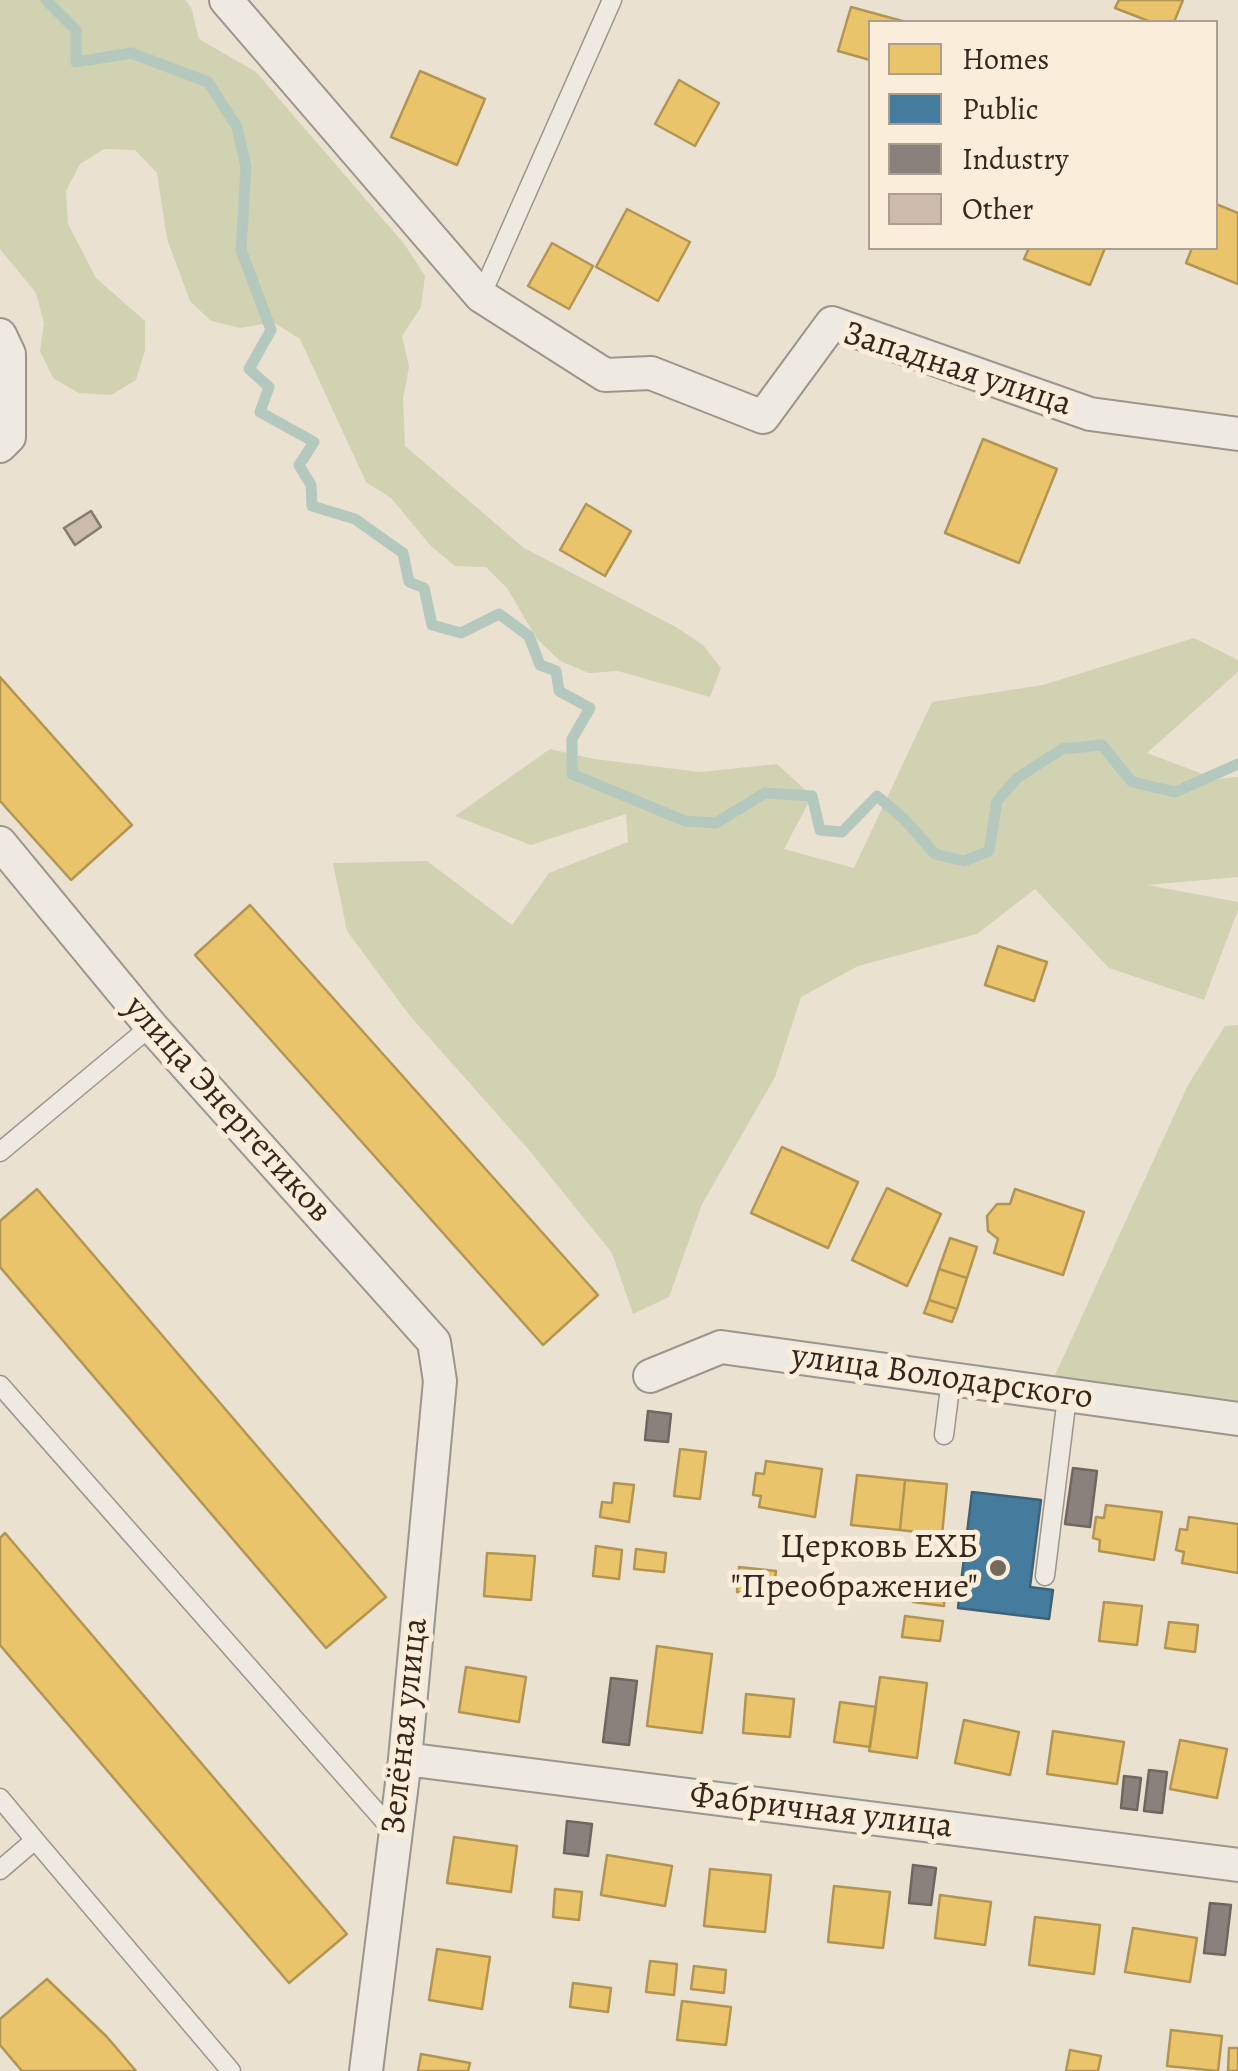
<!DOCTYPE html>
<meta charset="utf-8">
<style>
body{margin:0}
#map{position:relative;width:1238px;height:2071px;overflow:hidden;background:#ebe1d0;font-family:Alegreya,serif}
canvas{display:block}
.legend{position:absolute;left:868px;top:20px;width:350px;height:230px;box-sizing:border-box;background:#faedd9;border:2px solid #ab9e8e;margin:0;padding:12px 18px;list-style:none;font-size:30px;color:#35271e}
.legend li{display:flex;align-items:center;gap:20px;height:50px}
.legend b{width:50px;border:2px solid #ab9e8e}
</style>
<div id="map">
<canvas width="1238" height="2071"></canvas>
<ul class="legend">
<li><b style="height:28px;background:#e9c46a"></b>Homes</li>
<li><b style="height:28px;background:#457b9d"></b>Public</li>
<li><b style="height:28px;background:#8a817c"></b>Industry</li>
<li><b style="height:28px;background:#ccbaab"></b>Other</li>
</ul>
</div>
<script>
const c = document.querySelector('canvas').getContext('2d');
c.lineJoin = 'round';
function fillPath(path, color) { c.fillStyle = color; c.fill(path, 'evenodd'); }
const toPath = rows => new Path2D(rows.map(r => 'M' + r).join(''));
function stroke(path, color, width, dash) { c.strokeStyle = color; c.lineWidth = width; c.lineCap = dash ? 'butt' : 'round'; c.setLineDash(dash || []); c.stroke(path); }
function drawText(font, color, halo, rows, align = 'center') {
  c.font = font + ' Alegreya,serif'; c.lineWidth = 10; c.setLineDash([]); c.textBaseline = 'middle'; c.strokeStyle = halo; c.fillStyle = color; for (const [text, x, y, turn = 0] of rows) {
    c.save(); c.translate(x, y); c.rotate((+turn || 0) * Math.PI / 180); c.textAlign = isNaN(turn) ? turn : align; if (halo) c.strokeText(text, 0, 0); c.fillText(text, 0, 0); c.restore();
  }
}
const green = toPath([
 [0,0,185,0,191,7,199,39,256,72,405,245,425,276,421,307,402,336,409,367,403,399,405,446,524,548,676,627,703,645,721,668,710,697,618,671,589,673,560,661,537,639,507,588,486,567,455,566,431,546,391,498,366,482,300,339,273,322,241,328,211,321,190,301,167,239,157,173,135,150,104,149,80,164,66,191,68,224,96,278,145,321,145,350,136,380,111,395,79,393,53,378,40,351,44,323,36,293,0,249],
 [1194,638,1238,660,1238,672,1147,753,1216,779,1238,777,1238,877,1147,885,1238,902,1238,910,1204,1000,1109,968,1035,889,977,934,858,966,801,997,775,1077,702,1204,669,1297,633,1314,612,1253,529,1150,410,1016,347,931,333,863,427,861,512,925,549,873,628,842,626,814,531,845,455,816,550,749,594,759,700,772,777,764,812,796,784,849,854,868,932,702,1043,685],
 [1238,1025,1238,1412,1051,1384,1188,1085,1225,1026]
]);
const homes = toPath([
 [1119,0,1183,0,1174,22,1151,22,1115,8,1119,0],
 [851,7,906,22,870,22,870,60,838,51,851,7],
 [420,71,485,99,457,165,391,137,420,71],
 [679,80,719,103,695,146,655,124,679,80],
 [1216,204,1238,213,1238,284,1186,263,1192,248,1216,248,1216,204],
 [627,209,690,242,658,301,596,267,627,209],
 [552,243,593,266,569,309,528,286,552,243],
 [1029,248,1105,248,1090,285,1024,259,1029,248],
 [983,439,1057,469,1019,563,945,533,983,439],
 [586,504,631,531,605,576,560,550,586,504],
 [0,677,132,825,71,880,0,801,0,677],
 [250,905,598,1295,543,1345,195,955,250,905],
 [998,946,1047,962,1034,1001,985,985,998,946],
 [782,1147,858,1182,828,1248,751,1213,782,1147],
 [887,1188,941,1214,907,1286,852,1260,887,1188],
 [37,1189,386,1597,326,1648,0,1267,0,1221,37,1189],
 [1015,1189,1084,1212,1063,1275,994,1253,998,1239,988,1231,987,1216,997,1204,1010,1204,1015,1189],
 [950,1238,977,1247,967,1278,939,1269,950,1238],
 [939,1269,967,1278,957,1309,929,1300,939,1269],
 [929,1300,957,1309,952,1322,924,1313,929,1300],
 [680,1449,706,1452,700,1499,674,1496,680,1449],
 [766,1461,822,1469,815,1517,759,1507,761,1496,753,1495,756,1473,764,1474,766,1461],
 [857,1475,905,1480,900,1530,851,1525,857,1475],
 [905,1480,947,1484,942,1535,900,1530,905,1480],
 [614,1483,634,1485,629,1522,600,1517,602,1502,612,1503,614,1483],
 [1106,1505,1162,1512,1154,1560,1099,1551,1100,1540,1093,1538,1096,1517,1104,1518,1106,1505],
 [1189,1517,1238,1524,1238,1573,1182,1563,1184,1552,1176,1550,1180,1529,1187,1530,1189,1517],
 [5,1533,347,1934,289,1983,0,1645,0,1538,5,1533],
 [596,1546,622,1550,619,1579,593,1576,596,1546],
 [636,1549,666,1553,664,1572,634,1569,636,1549],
 [487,1553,535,1556,531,1600,484,1596,487,1553],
 [739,1567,776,1571,773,1596,737,1592,739,1567],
 [915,1582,946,1586,944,1606,913,1602,915,1582],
 [1104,1602,1142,1606,1137,1645,1099,1641,1104,1602],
 [905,1616,943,1621,940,1641,902,1637,905,1616],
 [1169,1622,1198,1625,1195,1652,1165,1648,1169,1622],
 [657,1646,712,1654,702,1733,647,1726,657,1646],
 [466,1667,526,1677,519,1722,459,1712,466,1667],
 [880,1677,927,1683,917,1758,869,1751,880,1677],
 [746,1694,794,1699,790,1737,743,1733,746,1694],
 [840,1702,876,1707,870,1747,834,1742,840,1702],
 [964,1720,1019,1732,1010,1775,955,1763,964,1720],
 [1053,1731,1124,1742,1117,1784,1047,1774,1053,1731],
 [1180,1740,1227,1749,1217,1798,1170,1789,1180,1740],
 [454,1837,517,1846,511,1892,447,1883,454,1837],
 [607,1855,672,1866,665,1906,601,1895,607,1855],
 [710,1869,771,1875,765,1932,704,1926,710,1869],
 [834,1886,890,1892,883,1948,828,1942,834,1886],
 [555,1889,582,1892,579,1920,553,1917,555,1889],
 [940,1895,991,1902,985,1945,935,1938,940,1895],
 [1035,1917,1100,1925,1094,1974,1029,1965,1035,1917],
 [1133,1928,1197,1938,1190,1982,1125,1972,1133,1928],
 [437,1949,490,1957,482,2009,429,2000,437,1949],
 [650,1961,677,1964,674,1995,646,1992,650,1961],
 [694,1966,726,1970,724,1993,691,1989,694,1966],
 [47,1979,107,2037,136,2071,22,2071,0,2045,0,2019,47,1979],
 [573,1983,611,1988,608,2012,570,2007,573,1983],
 [682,2001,731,2007,726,2045,677,2040,682,2001],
 [1171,2030,1222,2036,1218,2071,1167,2066,1171,2030],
 [1229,2048,1238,2048,1238,2071,1228,2071,1229,2048],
 [1070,2050,1101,2056,1098,2071,1066,2071,1070,2050],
 [421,2054,470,2063,468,2071,418,2071,421,2054]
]);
const public = toPath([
 [972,1492,1041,1500,1030,1587,1053,1590,1049,1619,958,1608,972,1492]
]);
const industry = toPath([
 [648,1411,671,1414,668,1442,645,1440,648,1411],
 [1073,1468,1097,1471,1090,1527,1065,1524,1073,1468],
 [611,1678,637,1681,629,1745,603,1742,611,1678],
 [1149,1770,1167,1772,1162,1813,1144,1811,1149,1770],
 [1124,1776,1141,1778,1137,1810,1121,1808,1124,1776],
 [567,1821,592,1824,588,1856,564,1853,567,1821],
 [913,1865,936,1868,931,1905,909,1903,913,1865],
 [1210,1903,1231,1905,1225,1955,1204,1953,1210,1903]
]);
const stream = toPath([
 [46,0,76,30,76,62,131,53,208,82,237,127,246,167,241,250,271,330,249,369,269,387,260,412,314,442,299,465,311,485,312,506,355,519,403,553,409,582,424,588,432,625,461,633,499,614,529,636,540,665,556,671,559,691,590,708,572,739,572,774,685,821,716,823,765,793,812,796,820,830,842,832,877,796,905,820,935,854,964,861,989,851,997,801,1017,778,1062,749,1102,745,1132,782,1175,792,1238,764]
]);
const building = toPath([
 [91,511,101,527,75,545,64,528,91,511]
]);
const lane = toPath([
 [481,296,612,0],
 [0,1152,151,1026],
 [0,1385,395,1833],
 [944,1435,951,1380],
 [1045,1576,1067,1397],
 [0,1798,35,1840],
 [0,1870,35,1840,231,2071]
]);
const street = toPath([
 [226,0,481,296,605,375,651,373,763,417,832,323,1090,414,1238,434],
 [0,335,9,354,9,437,0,446],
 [0,843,151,1026,434,1342,440,1381,405,1759,366,2071],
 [650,1376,721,1347,1238,1419],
 [405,1759,1238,1865]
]);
const markers = [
 [998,1568,10,"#75685c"]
];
const streetNames = [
 ["Западная улица",957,370,18],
 ["улица Энергетиков",227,1110,48],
 ["улица Володарского",942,1378,8],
 ["Зелёная улица",406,1726,-84],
 ["Фабричная улица",821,1812,7]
];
const poiNames = [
 ["Церковь ЕХБ",978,1548],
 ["\"Преображение\"",978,1588]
];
fillPath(green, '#d0d2b1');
fillPath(homes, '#e9c46a');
stroke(homes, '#b39553', 2.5);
fillPath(public, '#457b9d');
stroke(public, '#406277', 2.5);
fillPath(industry, '#8a817c');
stroke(industry, '#706660', 2.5);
stroke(stream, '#b4c8be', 11);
fillPath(building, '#ccbaab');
stroke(building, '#837c72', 2.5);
stroke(lane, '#9c958b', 21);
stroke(street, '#9c958b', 36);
stroke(lane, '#eeeae1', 18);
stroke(street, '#eeeae1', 32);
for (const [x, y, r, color] of markers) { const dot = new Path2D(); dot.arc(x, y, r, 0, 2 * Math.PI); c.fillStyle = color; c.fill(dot); stroke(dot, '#faedd9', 4); }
drawText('35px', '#35271e', '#faedd9', streetNames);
drawText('35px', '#35271e', '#faedd9', poiNames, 'right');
</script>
